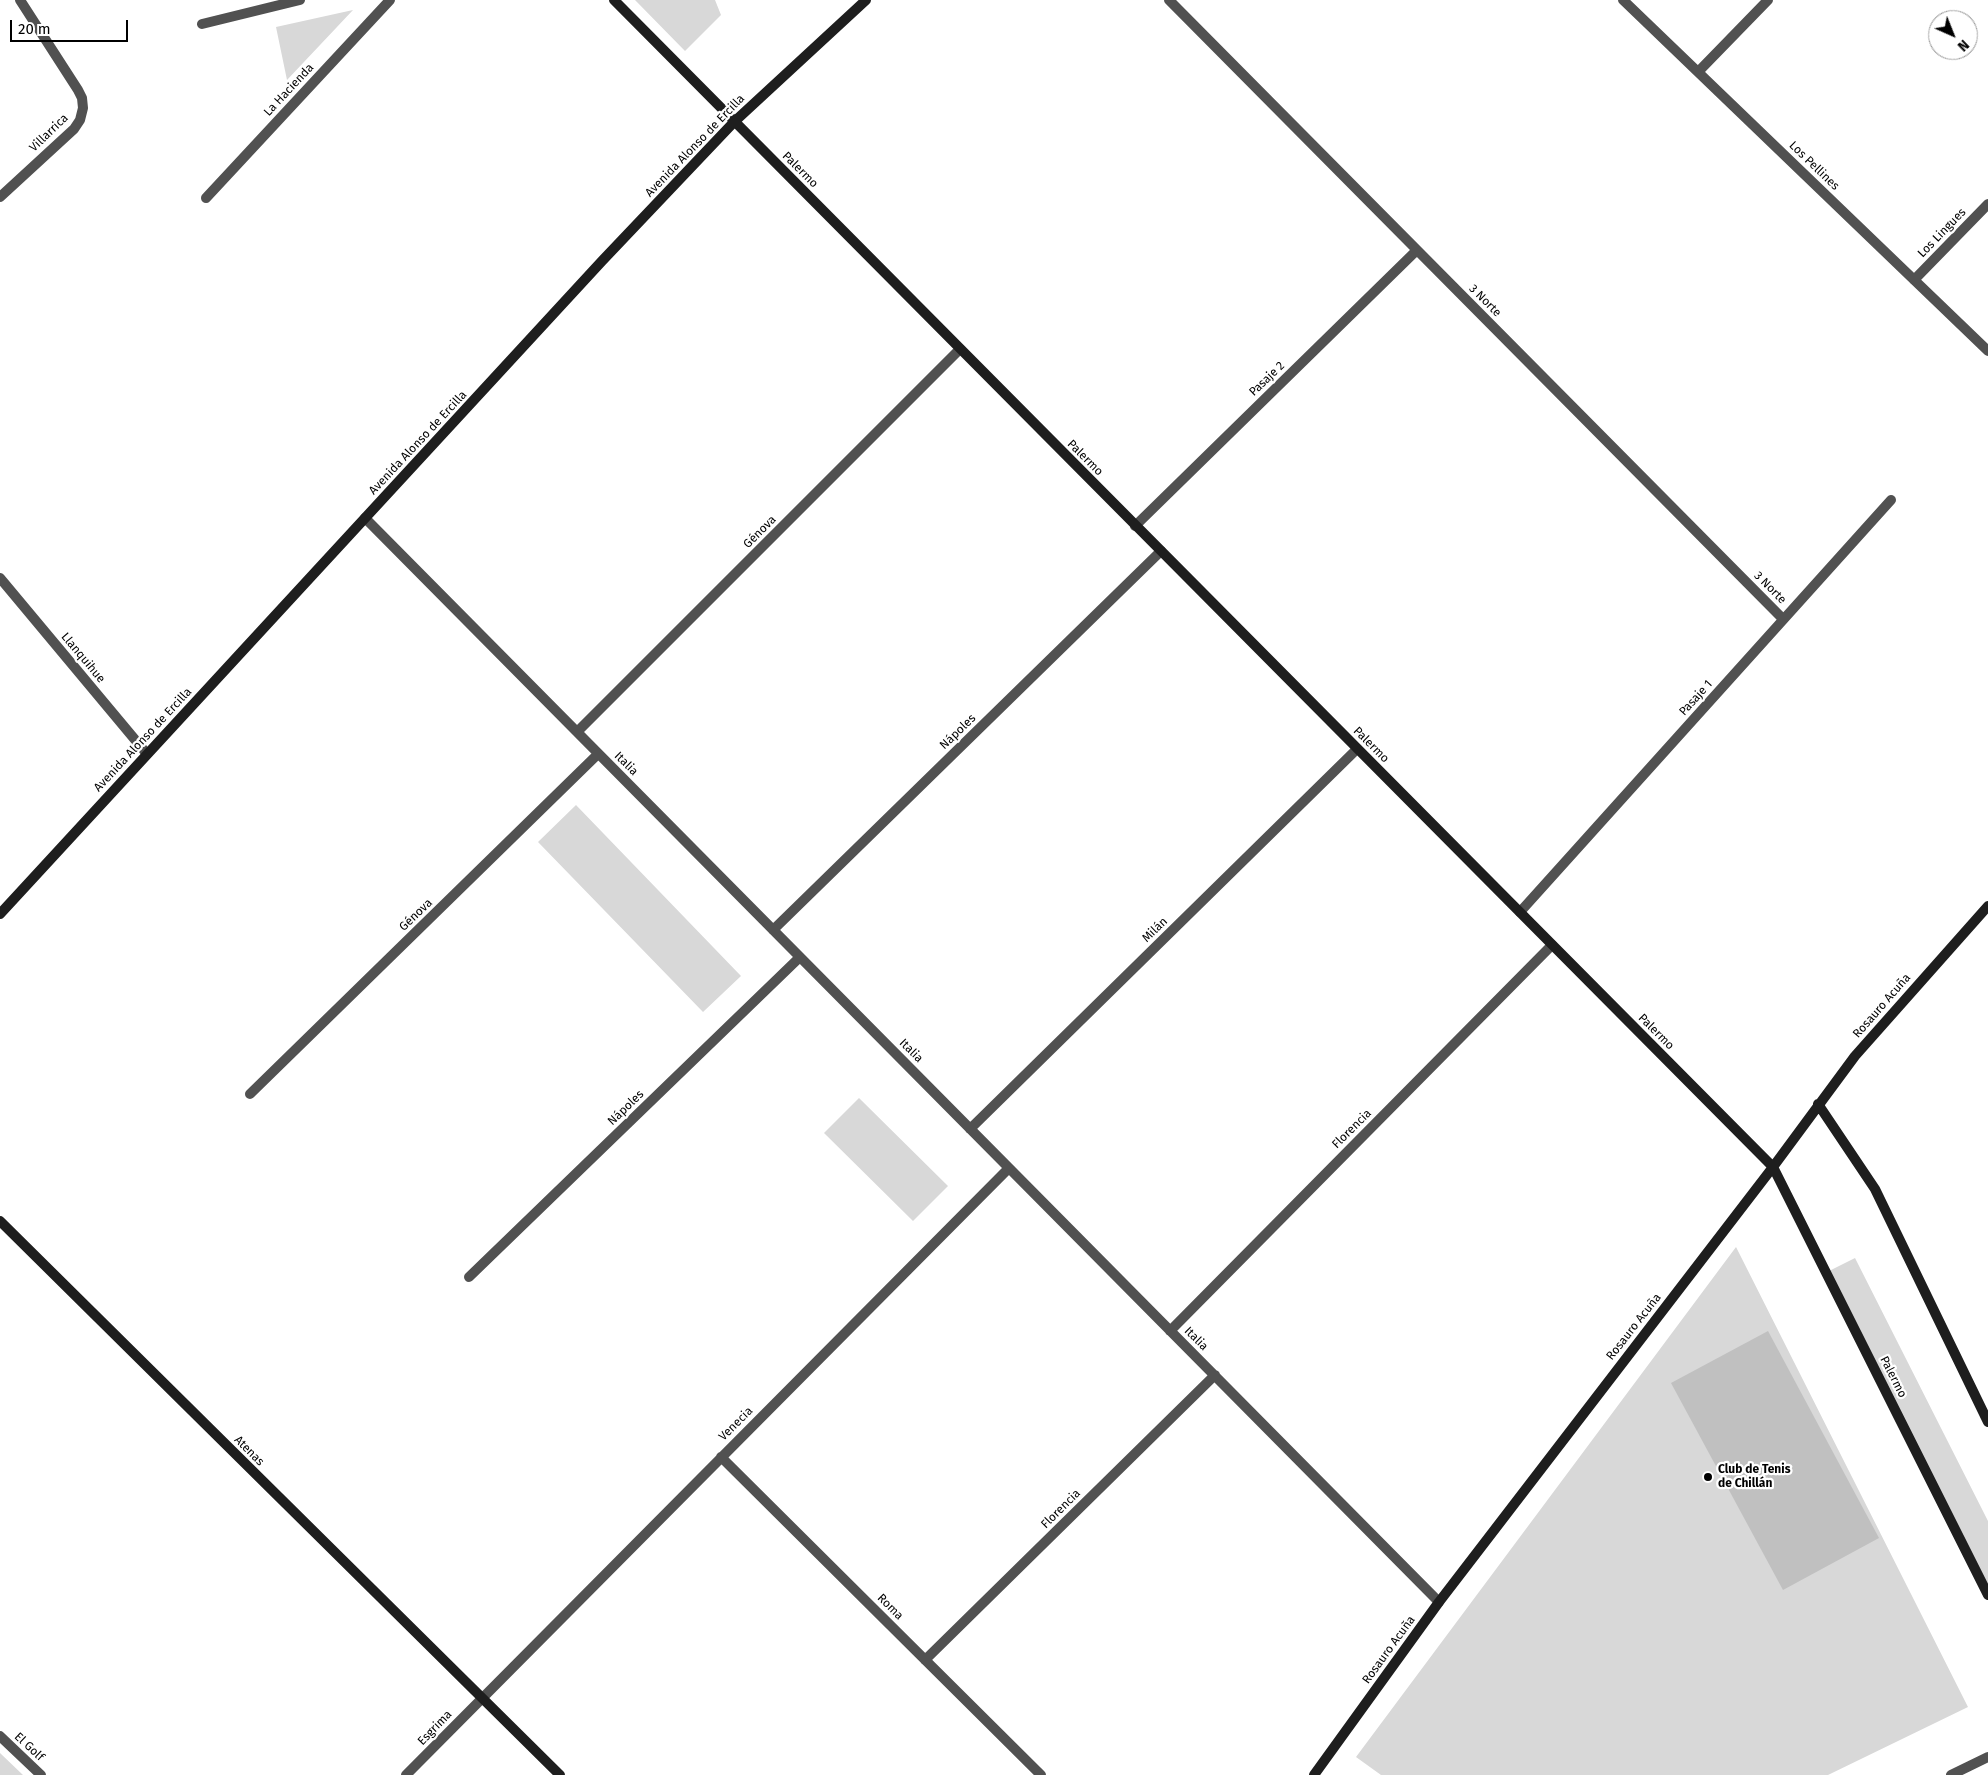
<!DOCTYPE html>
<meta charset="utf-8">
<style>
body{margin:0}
#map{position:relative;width:1988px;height:1775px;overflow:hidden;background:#fff;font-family:"Fira Sans",sans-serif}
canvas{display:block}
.north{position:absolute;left:1928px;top:10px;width:50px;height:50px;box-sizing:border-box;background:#fff;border:1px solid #999;border-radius:50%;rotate:136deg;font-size:14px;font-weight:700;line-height:20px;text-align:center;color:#000}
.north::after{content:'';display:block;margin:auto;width:18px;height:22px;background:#000;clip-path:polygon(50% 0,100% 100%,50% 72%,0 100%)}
.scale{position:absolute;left:10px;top:20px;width:118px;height:22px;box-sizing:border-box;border:2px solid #000;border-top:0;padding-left:6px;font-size:15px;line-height:18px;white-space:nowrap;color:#000;-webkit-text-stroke:4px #fff;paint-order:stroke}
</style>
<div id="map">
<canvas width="1988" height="1775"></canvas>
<div class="north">N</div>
<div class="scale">20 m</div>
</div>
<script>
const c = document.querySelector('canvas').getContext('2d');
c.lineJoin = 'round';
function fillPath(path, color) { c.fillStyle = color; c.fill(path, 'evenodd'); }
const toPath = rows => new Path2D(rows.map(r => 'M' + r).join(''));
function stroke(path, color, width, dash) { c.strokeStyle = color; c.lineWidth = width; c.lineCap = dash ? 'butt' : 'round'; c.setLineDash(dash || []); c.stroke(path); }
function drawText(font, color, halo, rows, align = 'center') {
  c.font = font + ' "Fira Sans",sans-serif'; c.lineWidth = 4.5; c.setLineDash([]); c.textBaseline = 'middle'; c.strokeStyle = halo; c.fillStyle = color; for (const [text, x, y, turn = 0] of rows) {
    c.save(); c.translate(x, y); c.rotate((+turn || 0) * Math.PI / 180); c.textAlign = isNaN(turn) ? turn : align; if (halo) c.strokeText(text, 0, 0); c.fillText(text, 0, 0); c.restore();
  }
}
const green = toPath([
 [635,0,715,0,721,15,685,51],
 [353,10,287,80,276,27],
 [576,805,741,976,703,1012,538,842],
 [859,1098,948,1186,913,1221,824,1133],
 [1736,1247,1968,1707,1828,1775,1381,1775,1356,1757],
 [1855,1258,1988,1521,1988,1595,1825,1273],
 [0,1753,23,1775,0,1775]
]);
const building = toPath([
 [1768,1331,1879,1538,1783,1590,1671,1383]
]);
const street = toPath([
 [1169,0,1783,619],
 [1623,0,1988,351],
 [202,24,300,0],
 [1698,72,1768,0],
 [0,197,74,129,80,120,83,108,82,98,78,90,20,0],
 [206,198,390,0],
 [1914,280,1988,204],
 [365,518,1439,1602],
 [1135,526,1417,250],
 [0,578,147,754],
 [577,732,960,349],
 [1520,912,1891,500],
 [773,930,1161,551],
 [250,1094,598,754],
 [970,1129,1357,749],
 [469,1277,800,957],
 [1170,1331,1552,945],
 [721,1457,1041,1775],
 [925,1660,1215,1375],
 [0,1736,41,1775],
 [406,1775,1009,1168],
 [1951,1775,1988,1757]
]);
const secondary = toPath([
 [614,0,1773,1167,1988,1595],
 [0,914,602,261,734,122,866,0],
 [1818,1104,1875,1189,1988,1422],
 [0,1221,560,1775],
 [1314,1775,1439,1602,1773,1167,1855,1056,1988,906]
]);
const markers = [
 [1708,1477,5,"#000"]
];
const streetNames = [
 ["La Hacienda",289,90,-47],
 ["Villarrica",49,133,-44],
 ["Avenida Alonso de Ercilla",695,146,-46],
 ["Los Pellines",1814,166,44],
 ["Palermo",800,170,45],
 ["Los Lingues",1942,233,-46],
 ["3 Norte",1485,301,45],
 ["Pasaje 2",1267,379,-44],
 ["Avenida Alonso de Ercilla",418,443,-47],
 ["Palermo",1085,458,45],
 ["Génova",760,532,-45],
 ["3 Norte",1770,588,45],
 ["Llanquihue",83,658,50],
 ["Pasaje 1",1696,698,-48],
 ["Nápoles",958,732,-44],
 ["Avenida Alonso de Ercilla",143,740,-47],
 ["Palermo",1371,745,45],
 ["Italia",626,764,45],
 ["Génova",416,915,-44],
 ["Milán",1155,930,-44],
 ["Rosauro Acuña",1882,1006,-49],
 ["Palermo",1656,1032,45],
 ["Italia",911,1051,45],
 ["Nápoles",626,1108,-44],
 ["Florencia",1352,1129,-45],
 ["Rosauro Acuña",1634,1327,-52],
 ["Italia",1196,1339,45],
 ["Palermo",1893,1377,63],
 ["Venecia",736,1424,-45],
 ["Atenas",249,1451,45],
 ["Florencia",1061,1509,-45],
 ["Roma",890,1607,45],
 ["Rosauro Acuña",1389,1650,-54],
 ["Esgrima",435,1728,-46],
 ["El Golf",29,1747,43]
];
const poiNames = [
 ["Club de Tenis",1718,1470],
 ["de Chillán",1718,1484]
];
fillPath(green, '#d8d8d8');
fillPath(building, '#c0c0c0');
stroke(street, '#515151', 10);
stroke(secondary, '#1e1e1e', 10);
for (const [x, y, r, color] of markers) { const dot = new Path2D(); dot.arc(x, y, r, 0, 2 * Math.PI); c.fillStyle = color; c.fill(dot); stroke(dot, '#fff', 2); }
drawText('12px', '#000', '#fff', streetNames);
drawText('bold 12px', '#000', '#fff', poiNames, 'left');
</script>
